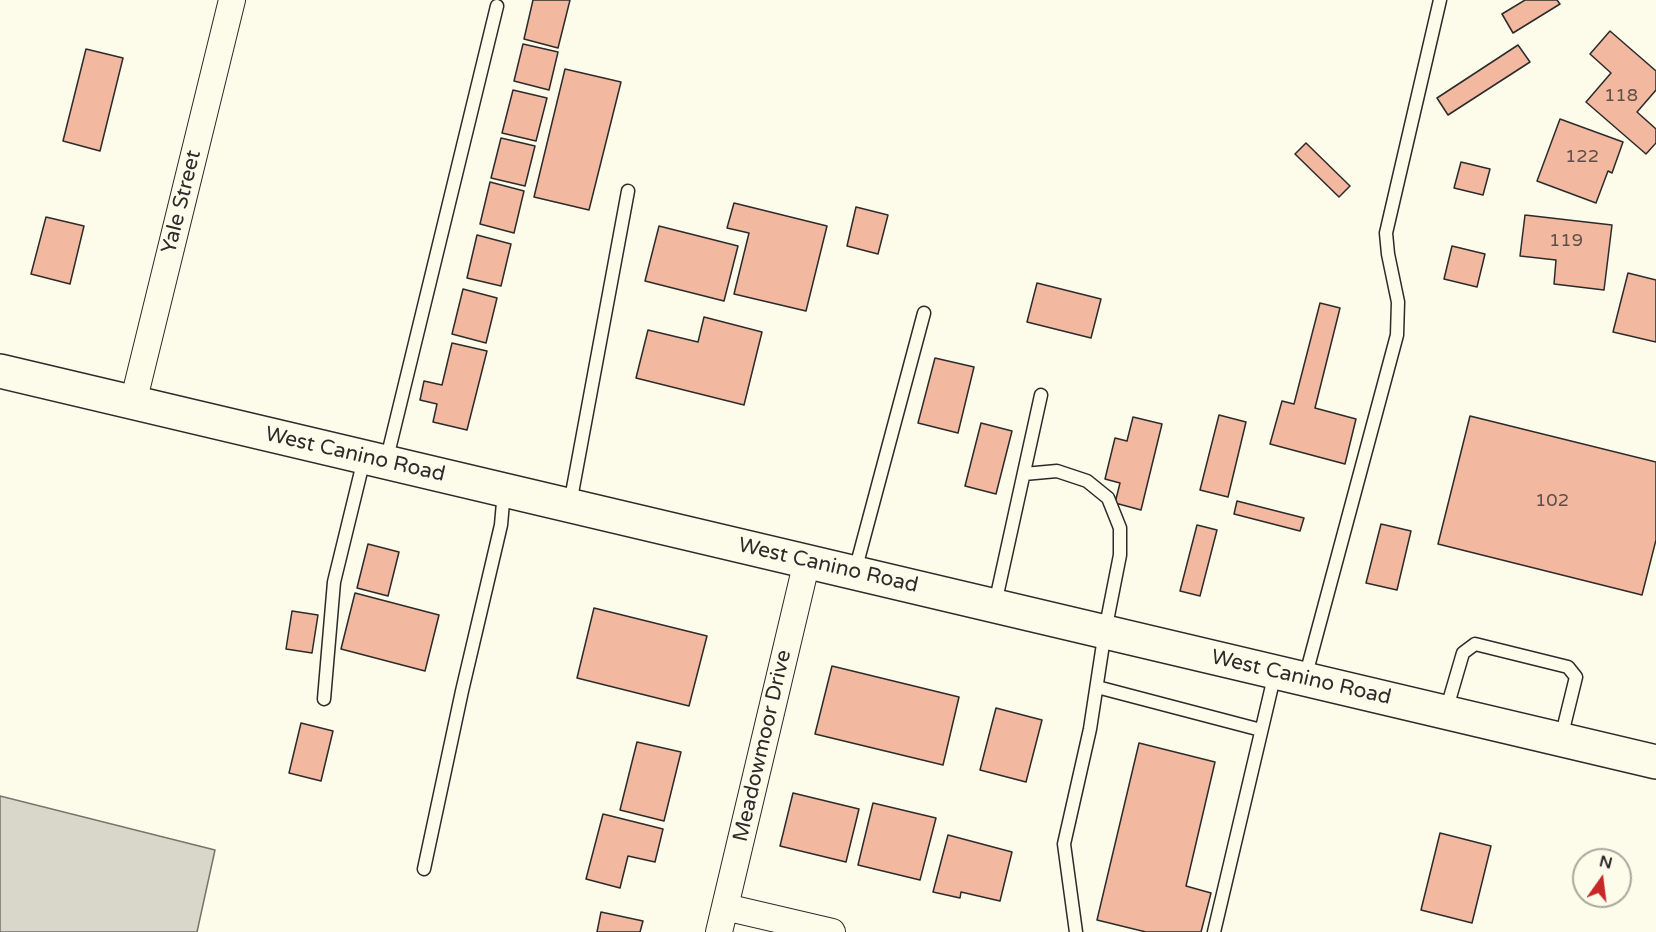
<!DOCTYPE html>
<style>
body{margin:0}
#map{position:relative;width:1656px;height:932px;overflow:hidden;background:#fdfbea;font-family:"Varela Round",sans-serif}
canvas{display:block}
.north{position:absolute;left:1572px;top:848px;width:60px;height:60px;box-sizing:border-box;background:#fdfbea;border:2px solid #a9a89e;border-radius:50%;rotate:14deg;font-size:16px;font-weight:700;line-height:24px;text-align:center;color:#2b2b2b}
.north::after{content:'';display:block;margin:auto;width:21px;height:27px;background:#c62828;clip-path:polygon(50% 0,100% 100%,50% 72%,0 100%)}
</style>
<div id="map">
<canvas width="1656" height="932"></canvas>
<div class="north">N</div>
</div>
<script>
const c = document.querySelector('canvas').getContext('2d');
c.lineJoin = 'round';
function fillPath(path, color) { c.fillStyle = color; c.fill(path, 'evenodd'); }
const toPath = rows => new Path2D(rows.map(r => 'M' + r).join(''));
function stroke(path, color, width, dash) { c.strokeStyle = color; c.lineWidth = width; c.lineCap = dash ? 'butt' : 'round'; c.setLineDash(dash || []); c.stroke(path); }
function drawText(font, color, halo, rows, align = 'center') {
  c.font = font + ' "Varela Round",sans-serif'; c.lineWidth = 4.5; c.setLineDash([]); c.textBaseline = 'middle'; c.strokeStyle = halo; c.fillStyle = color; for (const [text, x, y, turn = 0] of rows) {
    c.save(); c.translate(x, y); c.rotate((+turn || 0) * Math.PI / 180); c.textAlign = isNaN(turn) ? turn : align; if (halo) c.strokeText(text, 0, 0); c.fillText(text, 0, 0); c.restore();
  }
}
const water = toPath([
 [0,796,215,850,197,932,0,932,0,796]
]);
const building = toPath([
 [533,0,570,0,558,48,524,39,533,0],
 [1525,0,1557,0,1560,4,1513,33,1502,14,1525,0],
 [1610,31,1656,71,1656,90,1637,112,1656,129,1656,143,1646,154,1586,102,1611,73,1590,54,1610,31],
 [523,44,558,52,549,90,514,81,523,44],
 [1518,45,1530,62,1448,115,1437,98,1518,45],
 [86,49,123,58,100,151,63,141,86,49],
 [565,69,621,82,589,210,534,197,565,69],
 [513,90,547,98,536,141,502,133,513,90],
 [1560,119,1623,142,1612,173,1608,171,1596,203,1537,181,1560,119],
 [501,138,535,146,525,186,491,178,501,138],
 [1306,143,1350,186,1339,197,1295,154,1306,143],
 [1461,162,1490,169,1483,195,1454,188,1461,162],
 [490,182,524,191,514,233,480,224,490,182],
 [734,203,827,226,806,311,734,294,749,233,727,228,734,203],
 [856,207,888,215,878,254,847,246,856,207],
 [1525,215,1612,225,1604,290,1554,284,1556,260,1520,256,1525,215],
 [46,217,84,226,70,284,31,274,46,217],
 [659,226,738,246,724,301,645,281,659,226],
 [477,235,511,244,501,286,467,278,477,235],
 [1452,246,1485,254,1477,287,1444,279,1452,246],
 [1628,273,1656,280,1656,342,1613,332,1628,273],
 [1037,283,1101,299,1091,338,1027,322,1037,283],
 [463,289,497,298,486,343,452,334,463,289],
 [1320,303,1340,308,1315,408,1356,419,1345,464,1270,444,1282,401,1294,404,1320,303],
 [704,317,762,332,744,405,636,378,648,330,698,342,704,317],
 [452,343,487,351,467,430,433,422,437,404,420,400,424,381,442,385,452,343],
 [935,358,974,367,958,433,918,423,935,358],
 [1219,415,1246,422,1228,497,1200,490,1219,415],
 [1470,416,1656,462,1656,540,1642,595,1438,544,1470,416],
 [1133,417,1162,424,1141,510,1115,503,1120,483,1105,479,1115,438,1127,441,1133,417],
 [981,423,1012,431,996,494,965,486,981,423],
 [1237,501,1304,518,1300,531,1234,514,1237,501],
 [1381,524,1411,531,1397,590,1366,583,1381,524],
 [1197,525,1217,530,1200,596,1180,591,1197,525],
 [368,544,399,552,388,596,357,588,368,544],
 [355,593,439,615,425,671,341,649,355,593],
 [594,608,707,636,689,706,577,678,594,608],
 [292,611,318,615,312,653,286,649,292,611],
 [832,666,959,697,943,765,815,734,832,666],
 [996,708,1042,720,1026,782,980,770,996,708],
 [301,723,333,731,321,781,289,773,301,723],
 [637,742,681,752,664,821,620,810,637,742],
 [1139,743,1215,762,1186,886,1211,893,1201,932,1146,932,1097,920,1139,743],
 [793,793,859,809,846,862,780,846,793,793],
 [873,803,936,818,920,880,858,865,873,803],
 [603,814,663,829,655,862,628,856,620,888,586,879,603,814],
 [1440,833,1491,846,1472,923,1421,910,1440,833],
 [948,835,1012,852,1000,901,961,892,960,898,933,892,948,835],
 [601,912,643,921,640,932,597,932,601,912]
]);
const lane = toPath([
 [386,462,497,6],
 [1024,474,1057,471,1087,481,1108,498,1120,528,1120,555,1105,631,1090,729,1064,844,1076,932],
 [570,504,628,191],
 [855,571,924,313],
 [995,604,1041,395],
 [1305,678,1397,335,1398,302,1388,254,1386,233,1440,0],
 [1097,687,1261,730],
 [324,699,334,582,364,459],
 [1446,711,1463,653,1475,644,1568,667,1576,677,1561,738],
 [424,869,462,691,501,525,504,491],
 [1214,932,1275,673]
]);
const street = toPath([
 [133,403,232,0],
 [725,907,832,932],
 [719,932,807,561]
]);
const secondary = toPath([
 [0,371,1656,762]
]);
const numberNames = [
 ["118",1621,96],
 ["122",1582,157],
 ["119",1566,241],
 ["102",1552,501]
];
const streetNames = [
 ["Yale Street",182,202,-76],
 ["West Canino Road",355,455,13],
 ["West Canino Road",828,566,13],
 ["West Canino Road",1301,678,13],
 ["Meadowmoor Drive",763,746,-77]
];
fillPath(water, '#d8d7c9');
stroke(water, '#74746e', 1.5);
fillPath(building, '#f2b8a0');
stroke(building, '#2b2b2b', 1.5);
stroke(lane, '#2b2b2b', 15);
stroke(street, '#2b2b2b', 28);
stroke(secondary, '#2b2b2b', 36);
stroke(lane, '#fdfbea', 12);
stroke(street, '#fdfbea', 26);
stroke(secondary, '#fdfbea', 33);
drawText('18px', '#5d4e48', null, numberNames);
drawText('21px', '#2b2b2b', '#fdfbea', streetNames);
</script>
